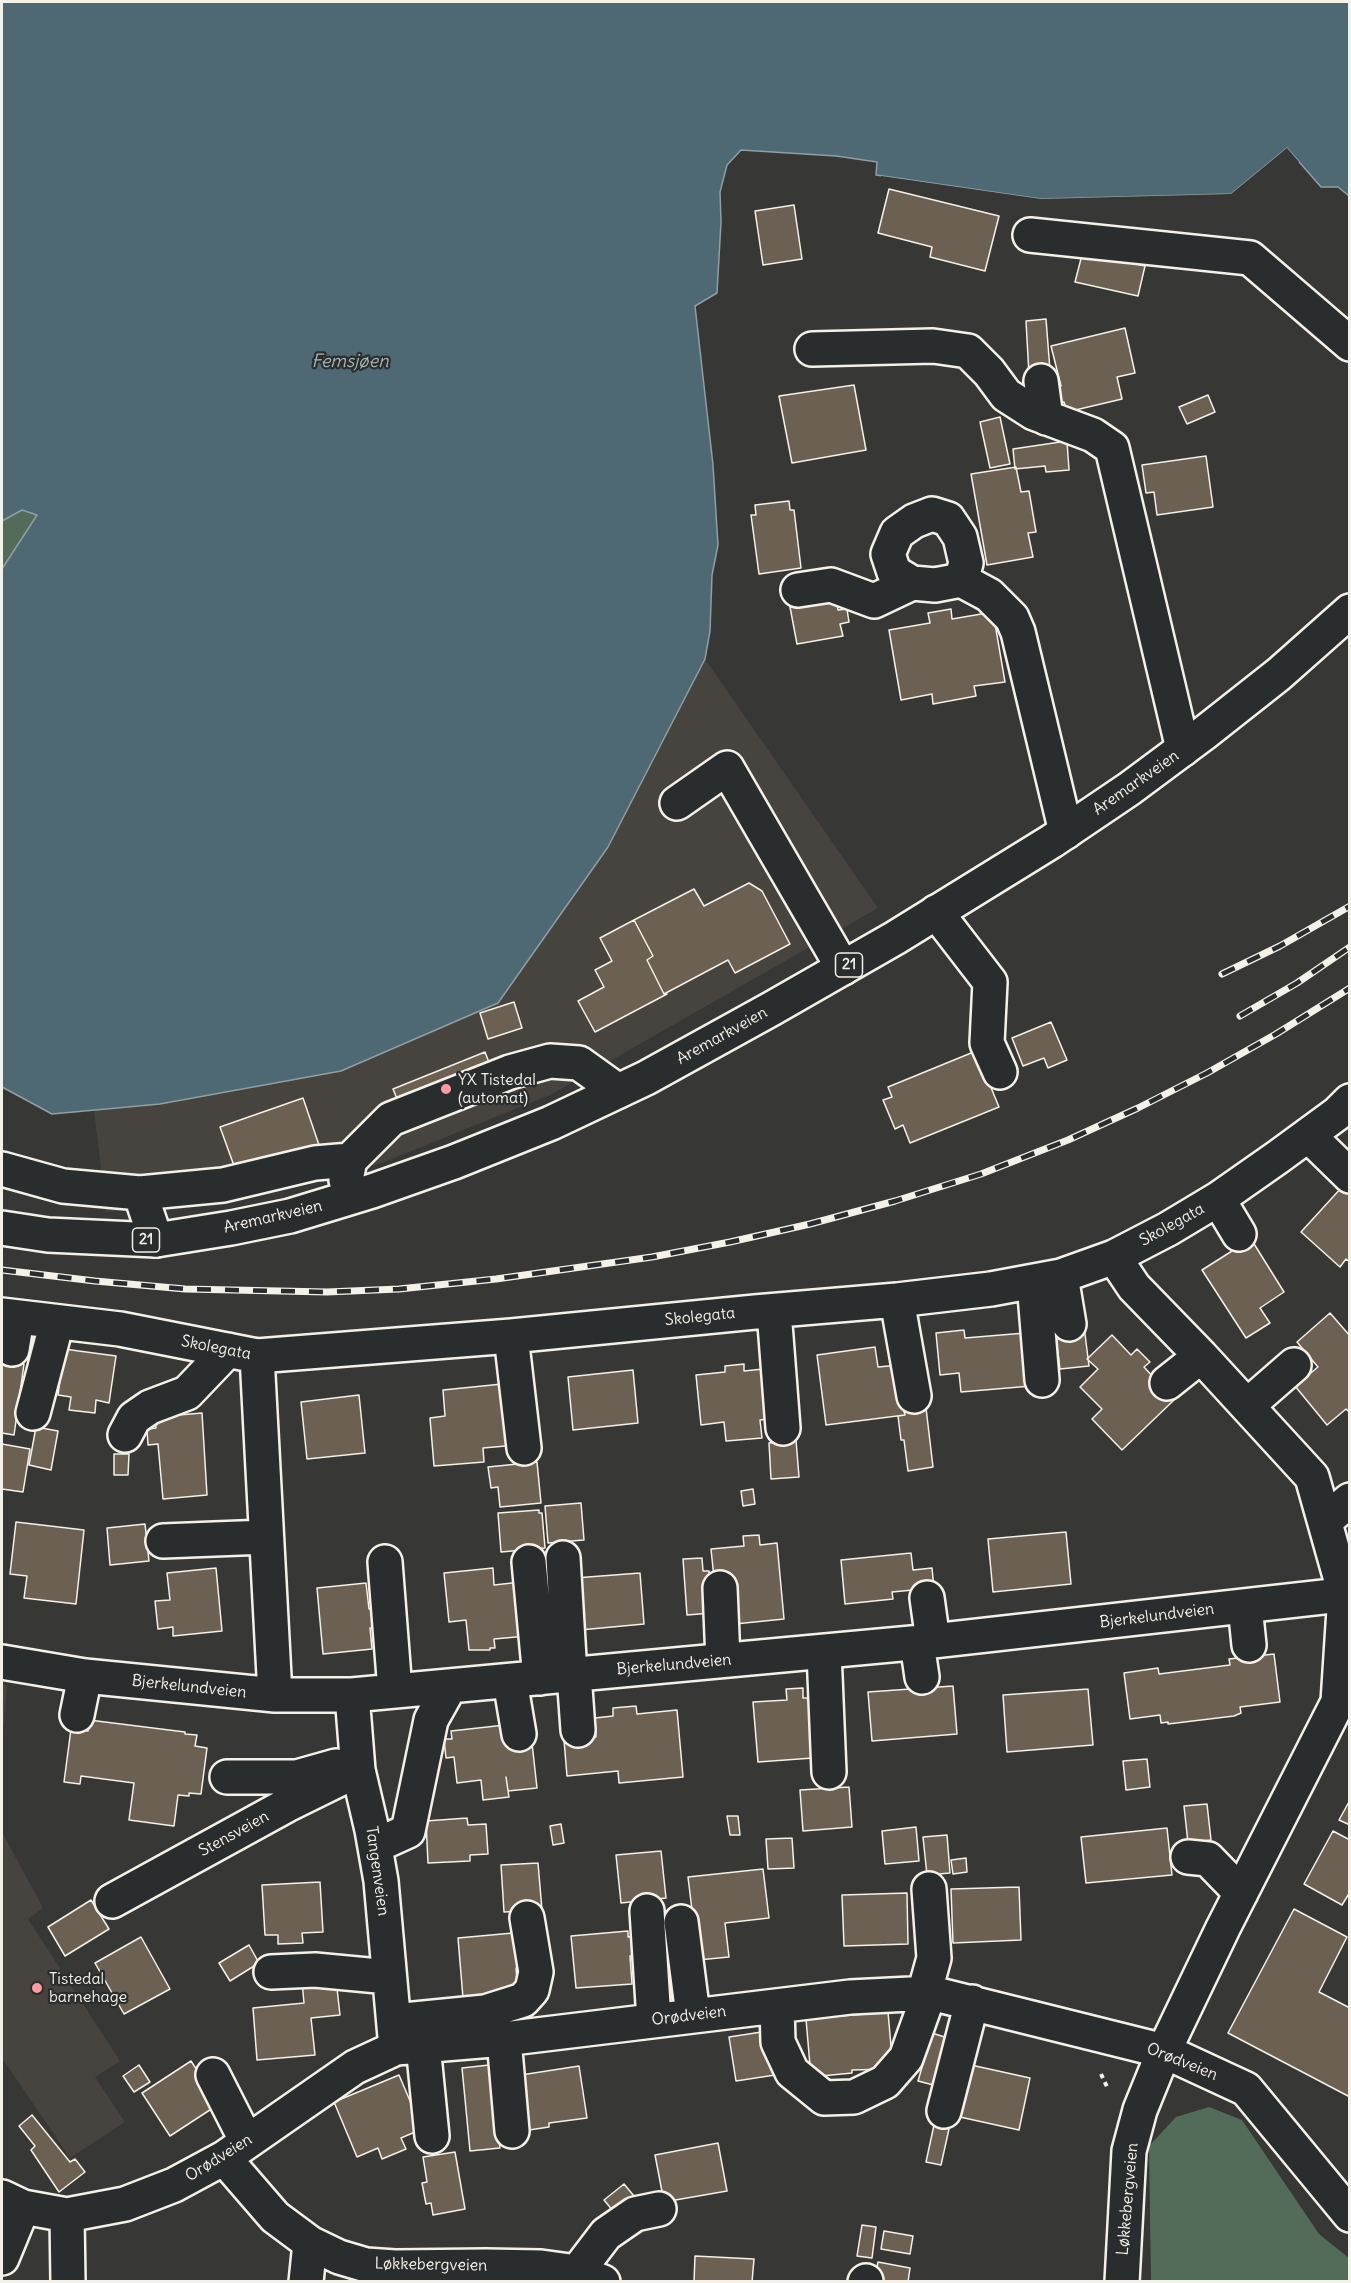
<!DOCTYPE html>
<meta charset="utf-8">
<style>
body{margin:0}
#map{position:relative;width:1351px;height:2283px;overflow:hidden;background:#373735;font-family:Delius,sans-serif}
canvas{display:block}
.frame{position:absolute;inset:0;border:3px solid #f4f1e8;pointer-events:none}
</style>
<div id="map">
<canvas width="1351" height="2283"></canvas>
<div class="frame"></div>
</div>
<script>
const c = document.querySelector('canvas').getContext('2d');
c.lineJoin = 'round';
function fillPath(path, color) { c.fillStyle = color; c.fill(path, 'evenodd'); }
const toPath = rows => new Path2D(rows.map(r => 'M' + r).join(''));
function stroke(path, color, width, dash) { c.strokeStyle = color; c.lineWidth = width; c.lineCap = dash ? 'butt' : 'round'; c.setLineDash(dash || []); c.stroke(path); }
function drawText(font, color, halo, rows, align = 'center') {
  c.font = font + ' Delius,sans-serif'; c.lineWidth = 4.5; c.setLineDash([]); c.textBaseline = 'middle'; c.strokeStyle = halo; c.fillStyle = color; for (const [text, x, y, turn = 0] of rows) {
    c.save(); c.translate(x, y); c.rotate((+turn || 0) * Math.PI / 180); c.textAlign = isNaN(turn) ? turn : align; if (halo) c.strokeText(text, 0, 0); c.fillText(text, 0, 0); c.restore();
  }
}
const built = toPath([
 [705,659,878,908,552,1094,382,1163,247,1199,106,1212,94,1110,160,1104,608,847],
 [2,1684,7,1685,2,1750],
 [2,1832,43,1908,28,1919,120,2061,95,2077,125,2122,70,2158,2,2058]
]);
const green = toPath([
 [22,510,37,515,2,569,2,521],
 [1209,2107,1242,2120,1319,2234,1349,2258,1349,2281,1151,2281,1149,2146,1176,2117]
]);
const water = toPath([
 [2,2,1349,2,1349,196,1338,187,1321,187,1287,148,1231,194,1041,199,876,175,877,162,836,156,741,150,727,165,720,192,721,222,717,293,695,306,713,465,718,545,712,575,710,631,705,659,608,847,498,1003,341,1071,160,1104,52,1114,2,1087,2,569,37,515,22,510,2,521,2,2]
]);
const pier = toPath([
 [1287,148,1299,162,1297,164,1287,152,1232,197,1041,202,881,179,881,176,1041,199,1231,194]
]);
const building = toPath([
 [889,189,999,216,985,271,930,257,932,247,878,233,889,189],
 [794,205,802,259,763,265,755,211,794,205],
 [1083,251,1145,266,1138,296,1075,282,1083,251],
 [1046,319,1050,370,1029,375,1026,321,1046,319],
 [1125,328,1135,373,1117,377,1122,399,1067,412,1064,402,1058,403,1054,388,1061,386,1051,346,1125,328],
 [854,385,866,450,792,463,779,396,854,385],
 [1208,395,1215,412,1187,424,1179,407,1208,395],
 [1000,417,1010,464,990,468,980,422,1000,417],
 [1067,441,1069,470,1046,472,1045,466,1015,469,1013,449,1067,441],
 [1206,456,1213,507,1157,515,1154,492,1146,493,1142,465,1206,456],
 [1016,467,1021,492,1029,491,1036,532,1028,533,1033,557,987,565,971,474,1016,467],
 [789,501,790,510,794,510,801,568,759,574,751,515,756,515,755,505,789,501],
 [836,598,838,610,847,609,849,622,840,624,843,636,797,644,790,607,836,598],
 [951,609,952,619,993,612,1005,682,974,686,976,696,933,704,932,694,901,700,889,630,930,623,928,613,951,609],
 [749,883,762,891,790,944,735,973,728,960,664,994,647,960,653,956,634,920,694,889,704,906,749,883],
 [634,920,653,956,647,960,664,994,667,994,595,1032,578,1001,604,987,595,970,612,961,600,938,634,920],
 [514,1002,522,1028,488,1039,480,1013,514,1002],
 [1051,1022,1067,1060,1048,1068,1044,1058,1023,1066,1012,1038,1051,1022],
 [976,1051,999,1107,910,1143,903,1125,895,1129,883,1100,892,1097,888,1087,976,1051],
 [485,1052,500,1091,409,1128,393,1089,485,1052],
 [303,1098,319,1145,237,1174,220,1127,303,1098],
 [1342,1187,1350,1194,1350,1262,1346,1259,1340,1267,1301,1232,1342,1187],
 [1251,1239,1284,1292,1260,1308,1270,1323,1246,1338,1202,1270,1251,1239],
 [1330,1313,1350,1336,1350,1413,1346,1409,1327,1425,1295,1386,1318,1367,1297,1342,1330,1313],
 [1084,1326,1089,1366,1060,1369,1055,1330,1084,1326],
 [964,1330,965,1338,1025,1333,1031,1386,961,1392,959,1373,940,1375,936,1333,964,1330],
 [1112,1335,1130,1354,1131,1355,1137,1349,1150,1362,1144,1367,1174,1400,1122,1450,1092,1419,1102,1409,1080,1387,1098,1369,1087,1359,1112,1335],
 [875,1347,878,1367,899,1365,905,1415,826,1425,817,1355,875,1347],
 [64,1349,116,1356,109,1403,96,1400,95,1413,69,1410,71,1397,58,1395,64,1349],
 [2,1361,24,1364,14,1435,2,1433,2,1361],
 [744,1364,744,1371,763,1369,768,1419,760,1420,762,1438,726,1441,724,1422,701,1425,696,1375,725,1372,725,1366,744,1364],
 [633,1370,638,1423,573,1430,568,1377,633,1370],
 [512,1383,517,1445,483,1448,484,1462,434,1466,430,1418,445,1416,443,1390,512,1383],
 [359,1395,365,1453,307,1459,301,1402,359,1395],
 [926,1408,933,1467,908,1471,904,1440,901,1440,898,1416,905,1415,904,1411,926,1408],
 [202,1413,207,1495,163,1499,158,1444,148,1445,147,1429,156,1428,155,1417,202,1413],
 [36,1427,58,1431,51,1470,29,1465,36,1427],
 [796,1440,799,1477,771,1479,769,1443,796,1440],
 [2,1444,30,1449,23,1492,2,1489,2,1444],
 [114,1454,129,1454,128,1475,114,1475,114,1454],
 [537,1462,541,1503,500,1507,498,1487,491,1488,488,1467,537,1462],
 [753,1489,755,1504,743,1506,741,1491,753,1489],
 [581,1503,584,1540,548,1543,545,1506,581,1503],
 [539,1510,539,1513,542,1513,545,1548,501,1552,498,1513,539,1510],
 [16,1522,84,1530,76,1604,24,1598,27,1576,10,1574,16,1522],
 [145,1524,149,1561,110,1565,107,1528,145,1524],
 [1066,1532,1071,1584,993,1592,988,1539,1066,1532],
 [759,1535,760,1545,777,1543,784,1619,735,1624,714,1578,711,1549,744,1546,743,1536,759,1535],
 [911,1553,913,1570,932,1568,934,1588,892,1592,893,1599,845,1604,841,1560,911,1553],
 [702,1558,703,1571,709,1571,712,1613,687,1615,683,1559,702,1558],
 [216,1568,222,1631,173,1636,173,1627,158,1629,155,1601,170,1600,167,1573,216,1568],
 [493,1568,494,1585,521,1582,527,1636,494,1639,495,1648,490,1648,490,1650,469,1650,466,1620,449,1622,444,1573,493,1568],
 [640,1573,644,1624,580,1630,575,1578,640,1573],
 [366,1583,369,1609,375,1608,377,1627,370,1628,372,1649,323,1654,317,1588,366,1583],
 [1274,1654,1280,1702,1240,1707,1241,1713,1234,1716,1168,1724,1168,1722,1161,1723,1160,1715,1130,1719,1124,1673,1158,1668,1159,1674,1230,1665,1229,1659,1274,1654],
 [953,1686,957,1734,872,1741,868,1692,953,1686],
 [803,1688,803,1698,809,1698,813,1758,758,1762,753,1702,787,1700,786,1689,803,1688],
 [1088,1689,1093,1745,1007,1752,1003,1695,1088,1689],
 [636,1706,637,1714,677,1710,683,1777,619,1783,618,1771,567,1776,564,1740,596,1737,595,1718,613,1716,613,1708,636,1706],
 [89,1720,185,1732,185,1734,197,1735,195,1746,207,1748,201,1794,189,1793,189,1796,178,1795,174,1826,129,1820,134,1783,81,1776,80,1784,64,1782,71,1729,88,1731,89,1720],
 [505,1725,508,1746,532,1743,537,1788,508,1791,506,1777,509,1797,483,1800,481,1780,457,1783,454,1757,446,1758,444,1739,452,1739,451,1731,505,1725],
 [1147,1759,1150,1787,1126,1790,1123,1761,1147,1759],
 [849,1787,852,1827,803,1831,800,1790,849,1787],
 [1350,1800,1350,1825,1339,1820,1350,1800],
 [1207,1804,1211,1840,1188,1843,1184,1806,1207,1804],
 [727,1816,738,1816,740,1835,730,1835,727,1816],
 [467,1818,468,1825,486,1824,488,1854,470,1855,470,1861,428,1863,426,1821,467,1818],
 [561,1824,564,1843,553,1845,550,1826,561,1824],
 [916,1827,919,1861,885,1864,882,1831,916,1827],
 [1167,1828,1172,1875,1086,1883,1081,1837,1167,1828],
 [1333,1831,1350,1840,1350,1892,1342,1905,1304,1884,1333,1831],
 [947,1835,950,1873,927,1875,923,1837,947,1835],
 [792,1838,794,1868,768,1869,766,1839,792,1838],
 [661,1851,666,1898,621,1903,616,1855,661,1851],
 [966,1858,967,1872,953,1874,951,1860,966,1858],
 [538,1863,542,1910,504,1912,501,1865,538,1863],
 [763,1869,769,1918,725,1923,729,1957,698,1960,688,1877,763,1869],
 [320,1882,323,1932,302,1933,303,1943,278,1944,278,1935,265,1935,262,1885,320,1882],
 [1019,1887,1021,1940,953,1943,951,1889,1019,1887],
 [907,1893,908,1944,844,1946,842,1895,907,1893],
 [91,1900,109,1929,65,1956,48,1927,91,1900],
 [1294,1909,1347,1937,1319,1992,1350,2008,1350,2097,1228,2033,1294,1909],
 [628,1931,628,1937,636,1936,638,1955,630,1956,632,1984,576,1988,571,1936,628,1931],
 [513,1933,515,1949,525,1948,526,1967,516,1968,518,1993,463,1998,458,1938,513,1933],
 [141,1937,170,1989,124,2014,95,1963,141,1937],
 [249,1945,259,1963,230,1981,219,1963,249,1945],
 [336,1979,340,2015,311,2018,315,2055,257,2060,253,2008,304,2003,302,1982,336,1979],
 [888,2012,893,2069,852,2070,852,2073,811,2077,806,2019,888,2012],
 [768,2031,775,2075,736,2081,729,2037,768,2031],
 [932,2033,954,2040,941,2087,918,2081,932,2033],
 [191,2061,219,2104,170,2136,142,2093,191,2061],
 [139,2065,150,2082,134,2092,123,2076,139,2065],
 [489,2065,494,2114,496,2114,500,2148,470,2151,462,2068,489,2065],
 [971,2065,1030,2078,1019,2130,960,2117,971,2065],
 [579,2066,587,2118,549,2123,549,2127,529,2130,521,2075,579,2066],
 [399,2075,422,2129,401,2138,406,2149,382,2159,378,2148,357,2157,334,2102,399,2075],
 [32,2115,70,2162,75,2159,85,2172,59,2192,31,2150,35,2146,19,2126,32,2115],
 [934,2125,949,2129,941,2165,926,2162,934,2125],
 [718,2143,727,2191,664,2202,655,2155,718,2143],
 [455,2152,465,2209,433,2215,431,2203,426,2204,422,2183,427,2182,423,2157,455,2152],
 [624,2184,634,2196,614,2212,604,2200,624,2184],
 [862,2225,876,2227,872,2258,857,2256,862,2225],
 [884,2231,913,2236,910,2254,881,2249,884,2231],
 [695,2256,754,2259,752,2282,694,2282,695,2256],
 [878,2262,910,2268,908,2282,874,2282,878,2262]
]);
const path = toPath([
 [1101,2074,1108,2089]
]);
const minor = toPath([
 [1030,235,1250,258,1350,344],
 [812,349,933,346,968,351,989,372,1006,395,1034,413,1093,435,1112,448,1183,749],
 [1041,381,1046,418],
 [961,580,966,563,960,537,948,519,932,514,914,521,897,533,888,554,894,572,912,583,935,585,961,580,989,595,1012,618,1018,632,1066,832],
 [798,590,831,585,874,601,912,583],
 [677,803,727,768,843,968],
 [936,912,990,982,987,1043,1000,1072],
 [1308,1135,1350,1176],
 [2,1169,63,1186,140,1193,223,1185,315,1163,350,1160],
 [346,1180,350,1160,391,1119,510,1072,550,1061,579,1063,618,1091],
 [140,1193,156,1240],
 [1218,1199,1239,1234],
 [1114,1257,1134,1287,1201,1356,1312,1477,1345,1594,1350,1598],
 [1061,1276,1069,1324],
 [1034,1282,1042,1380],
 [897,1300,914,1396],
 [774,1311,783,1428],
 [2,1315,120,1329,257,1356,511,1336,755,1312,897,1300,991,1289,1061,1276,1114,1257,1168,1229,1218,1199,1278,1157,1338,1113,1350,1101],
 [511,1336,524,1448],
 [12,1349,17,1318],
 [257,1356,275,1695],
 [1167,1383,1201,1356],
 [1247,1406,1294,1365],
 [33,1413,57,1322],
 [125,1435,134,1418,150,1407,187,1393,228,1350],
 [1325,1521,1350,1500],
 [163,1541,266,1537],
 [563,1558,570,1675],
 [385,1562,395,1691],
 [529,1562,540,1678],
 [720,1588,723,1660],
 [927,1598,933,1641],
 [1245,1606,1249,1645],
 [917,1643,922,1677],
 [824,1652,829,1772],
 [2,1662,85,1676,275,1695,352,1695,933,1641,1350,1594],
 [574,1674,578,1730],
 [510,1681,519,1734],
 [352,1695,358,1770,372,1830,381,1881,396,2048],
 [77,1715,85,1676],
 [227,1777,297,1777,336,1766],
 [375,1846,408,1831,431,1720,450,1686],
 [1188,1857,1208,1859,1241,1893],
 [112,1901,287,1805,358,1770],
 [647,1911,654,2020],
 [681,1922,693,2015],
 [271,1972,315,1970,389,1977],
 [924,1994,934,1958,929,1889],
 [777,2006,778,2042,792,2072,824,2098,854,2097,885,2082,906,2058,929,1994],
 [394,2021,485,2012,523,2000,532,1990,536,1972,527,1918],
 [504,2039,512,2131],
 [423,2045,432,2136],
 [213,2075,247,2142],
 [944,2111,972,2002],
 [224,2158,275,2217,310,2243,339,2257,366,2265,395,2267,486,2266,541,2267,577,2272,603,2282],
 [2,2197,23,2207,67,2215,125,2204,174,2185,224,2158,355,2067,396,2048,504,2039,850,1997,931,1993,1164,2051,1246,2089,1350,2215],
 [67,2215,68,2282],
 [2,2258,23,2207],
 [577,2272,606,2234,635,2214,659,2209],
 [306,2282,310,2243],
 [865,2282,866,2281],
 [1122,2282,1129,2151,1140,2110,1164,2051,1223,1928,1338,1702,1345,1594]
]);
const major = toPath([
 [2,1228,48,1235,156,1240,231,1228,290,1216,372,1191,454,1162,551,1123,646,1078,771,1009,895,938,1052,841,1129,789,1203,734,1279,674,1350,611]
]);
const rail = toPath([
 [1222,974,1280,946,1350,906],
 [1240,1016,1297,983,1350,947],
 [2,1270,95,1281,185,1289,327,1292,399,1289,496,1279,652,1257,730,1242,810,1224,895,1201,981,1174,1068,1140,1138,1108,1207,1073,1276,1034,1350,988]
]);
const markers = [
 [446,1089,6,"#ff9aa2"],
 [37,1988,6,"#ff9aa2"]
];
const shields = [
 [849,965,27],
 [146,1240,27]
];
const shieldNames = [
 ["21",849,965],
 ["21",146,1240]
];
const streetNames = [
 ["Aremarkveien",1136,783,-35],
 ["Aremarkveien",722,1036,-29],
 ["Aremarkveien",273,1217,-13],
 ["Skolegata",1172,1225,-29],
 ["Skolegata",700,1317,-6],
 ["Skolegata",216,1348,11],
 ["Bjerkelundveien",1157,1616,-7],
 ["Bjerkelundveien",674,1665,-5],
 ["Bjerkelundveien",189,1687,6],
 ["Stensveien",234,1834,-29],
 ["Tangenveien",377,1871,82],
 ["Orødveien",689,2016,-7],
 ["Orødveien",1182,2062,22],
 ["Orødveien",219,2158,-32],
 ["Løkkebergveien",1128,2199,-85],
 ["Løkkebergveien",431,2265,1]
];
const poiNames = [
 ["YX Tistedal",458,1080],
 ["(automat)",458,1098],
 ["Tistedal",49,1979],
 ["barnehage",49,1997]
];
const waterNames = [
 ["Femsjøen",350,362]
];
fillPath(built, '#47433e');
fillPath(green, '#536c5a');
fillPath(water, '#4f6974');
stroke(water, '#919fa2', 1.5);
fillPath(pier, '#373735');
fillPath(building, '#6b6052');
stroke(building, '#f4f1e8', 1.5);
stroke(minor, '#f4f1e8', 38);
stroke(major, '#f4f1e8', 38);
stroke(path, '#f4f1e8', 4, [4.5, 4.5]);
stroke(minor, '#2a2d2e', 33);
stroke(major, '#2a2d2e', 33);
stroke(rail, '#f4f1e8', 7);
stroke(rail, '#2a2d2e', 4.5, [14]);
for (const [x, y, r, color] of markers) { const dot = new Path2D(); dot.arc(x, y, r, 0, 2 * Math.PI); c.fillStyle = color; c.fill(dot); stroke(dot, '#2a2d2e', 2); }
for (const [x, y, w] of shields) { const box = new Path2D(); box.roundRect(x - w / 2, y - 12, w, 24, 4.5); c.fillStyle = '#2a2d2e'; c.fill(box); stroke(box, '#f4f1e8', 1.5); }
drawText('bold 15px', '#f4f1e8', null, shieldNames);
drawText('16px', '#f4f1e8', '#2a2d2e', streetNames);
drawText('16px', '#f4f1e8', '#2a2d2e', poiNames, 'left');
drawText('italic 18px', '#aab4b4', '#2a2d2e', waterNames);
</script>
